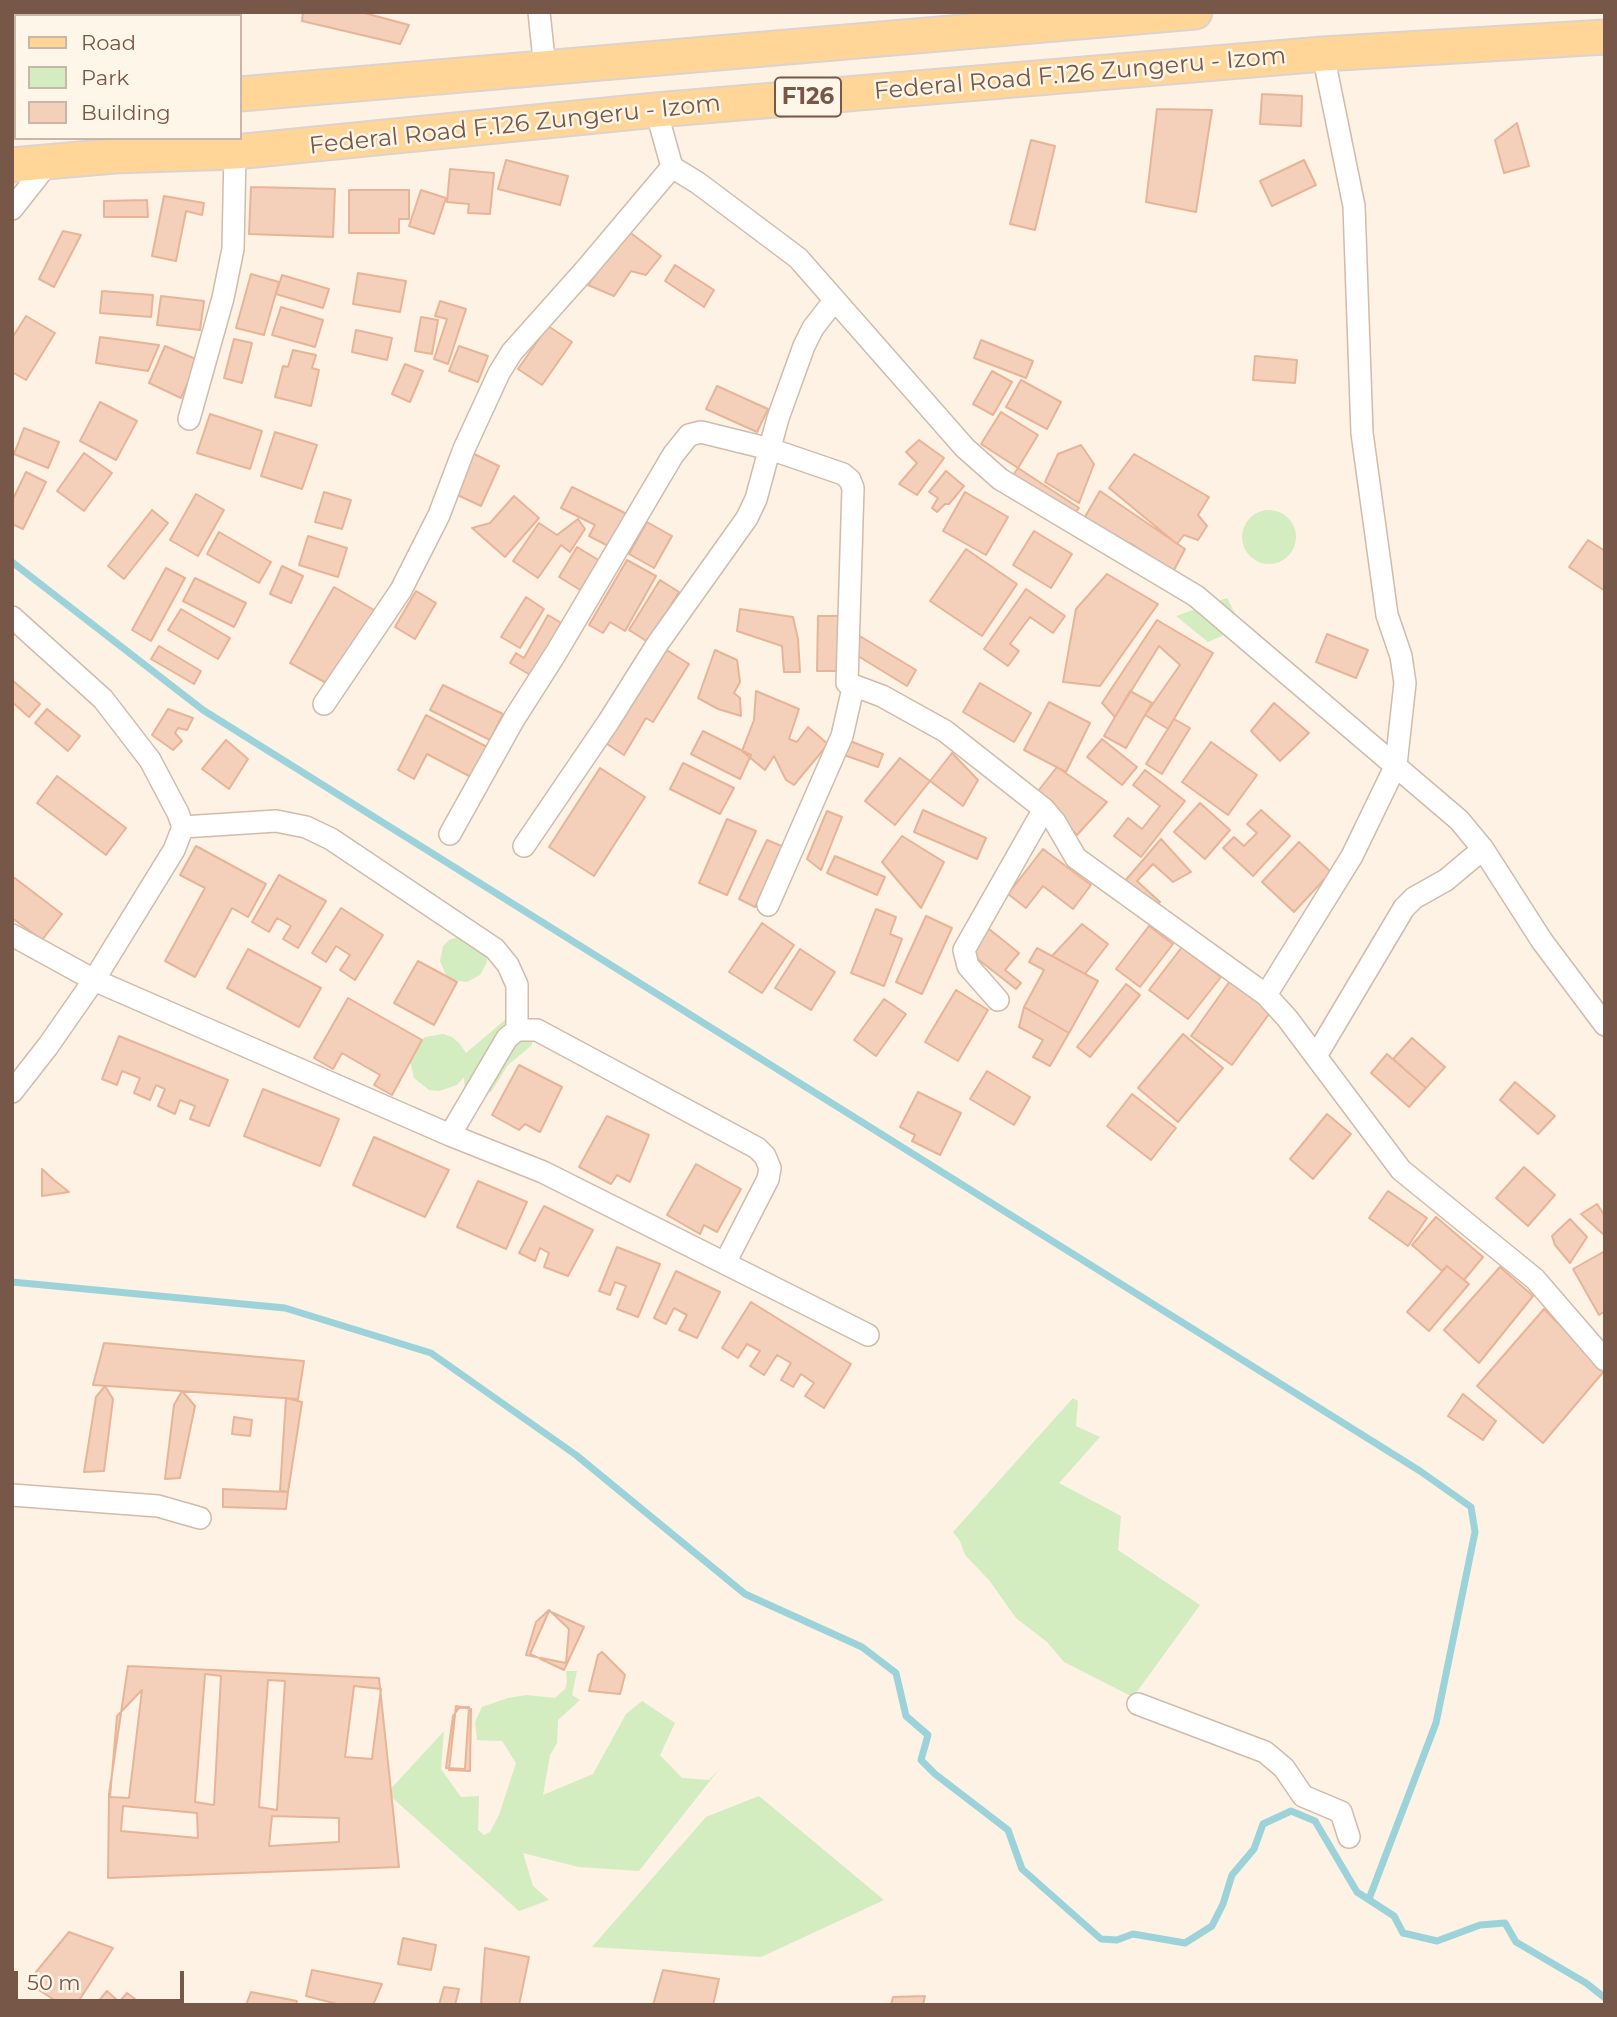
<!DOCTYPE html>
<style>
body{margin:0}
#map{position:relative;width:1617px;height:2017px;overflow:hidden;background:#fdf2e3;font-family:Montserrat,sans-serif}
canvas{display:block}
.frame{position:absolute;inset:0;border:14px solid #775747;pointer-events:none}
.legend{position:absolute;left:14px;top:14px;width:228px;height:126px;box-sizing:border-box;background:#fff6ea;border:2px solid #c9b6a9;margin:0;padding:9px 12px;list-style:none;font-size:21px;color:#775747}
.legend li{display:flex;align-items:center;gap:14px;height:35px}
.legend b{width:35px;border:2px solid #c9b6a9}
.scale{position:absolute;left:14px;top:1971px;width:170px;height:32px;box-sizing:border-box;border:4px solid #775747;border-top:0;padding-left:9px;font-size:21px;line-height:24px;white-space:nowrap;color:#775747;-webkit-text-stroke:5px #fff6ea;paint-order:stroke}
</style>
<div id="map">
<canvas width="1617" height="2017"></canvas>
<div class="frame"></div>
<ul class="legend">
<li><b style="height:9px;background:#ffd698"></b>Road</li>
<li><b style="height:19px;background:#d3ecc0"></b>Park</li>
<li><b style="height:19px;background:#f4cfb9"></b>Building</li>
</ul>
<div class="scale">50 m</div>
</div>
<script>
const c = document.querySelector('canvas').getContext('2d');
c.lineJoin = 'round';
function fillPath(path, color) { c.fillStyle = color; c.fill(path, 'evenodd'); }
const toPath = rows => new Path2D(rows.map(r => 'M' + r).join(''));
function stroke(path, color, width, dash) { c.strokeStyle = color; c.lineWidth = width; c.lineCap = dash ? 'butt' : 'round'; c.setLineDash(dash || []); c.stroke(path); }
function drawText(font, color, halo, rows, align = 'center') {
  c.font = font + ' Montserrat,sans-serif'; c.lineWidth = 5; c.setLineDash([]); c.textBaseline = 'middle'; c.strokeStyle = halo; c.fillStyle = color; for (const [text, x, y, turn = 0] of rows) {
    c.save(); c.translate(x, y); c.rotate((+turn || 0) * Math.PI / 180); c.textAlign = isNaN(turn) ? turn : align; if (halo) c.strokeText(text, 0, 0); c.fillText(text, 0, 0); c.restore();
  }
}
const green = toPath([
 '1242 537a27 27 0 1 1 54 0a27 27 0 1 1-54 0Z',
 [1227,598,1242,627,1208,642,1176,616],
 [464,935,487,954,487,962,480,975,467,982,452,980,446,975,440,961,443,946,449,940],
 [506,1019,532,1022,532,1045,508,1065,491,1092,465,1094,464,1077,457,1085,439,1091,429,1090,414,1078,410,1060,418,1043,425,1037,443,1034,452,1037,459,1043,466,1053],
 [1073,1398,1078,1401,1076,1426,1100,1437,1059,1483,1121,1516,1118,1550,1200,1605,1133,1697,1064,1662,1047,1642,1016,1618,989,1580,965,1555,960,1541,953,1532],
 [566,1671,577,1671,572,1695,580,1700,558,1720,557,1743,550,1755,543,1795,593,1774,626,1714,642,1701,675,1723,660,1755,682,1778,709,1780,720,1768,639,1871,579,1867,523,1853,533,1886,549,1900,519,1911,387,1793,444,1731,441,1769,461,1797,479,1796,478,1830,484,1835,490,1832,499,1815,516,1763,502,1741,477,1740,475,1722,482,1707,508,1698,526,1695,555,1698,565,1689,567,1682],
 [759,1796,884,1900,761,1957,592,1947,706,1817]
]);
const stream = toPath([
 [12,562,203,710,1420,1471,1471,1507,1475,1532,1436,1723,1369,1899],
 [12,1282,285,1308,431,1353,576,1455,745,1594,862,1647,896,1673,906,1716,928,1735,921,1760,935,1774,1008,1830,1022,1869,1101,1939,1117,1940,1133,1934,1185,1943,1212,1926,1223,1904,1232,1875,1254,1849,1263,1824,1291,1811,1315,1821,1357,1892,1394,1916,1403,1933,1437,1941,1480,1925,1505,1923,1516,1942,1586,1983,1605,1998]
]);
const building = toPath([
 [208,12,241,12,238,16,200,16,208,12],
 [303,12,361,12,409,25,400,44,302,21,303,12],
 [1262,94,1302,96,1301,126,1260,124,1262,94],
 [1157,109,1212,110,1196,212,1146,202,1157,109],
 [1517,123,1529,166,1504,173,1495,140,1517,123],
 [1031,140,1055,146,1035,230,1010,224,1031,140],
 [506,160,568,176,560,205,498,189,506,160],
 [1304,160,1316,185,1272,206,1260,181,1304,160],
 [450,169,494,173,490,214,468,213,469,204,447,202,450,169],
 [251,187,335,189,333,237,249,234,251,187],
 [349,190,409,190,409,219,399,219,399,233,349,233,349,190],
 [421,190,446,198,434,234,409,226,421,190],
 [164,196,204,203,202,215,186,211,176,261,152,256,164,196],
 [147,200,148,217,104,217,104,201,147,200],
 [63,231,81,235,54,287,39,279,63,231],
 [628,231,661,256,646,275,631,271,614,296,588,285,628,231],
 [675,265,714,290,704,307,665,281,675,265],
 [358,273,406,281,400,312,353,304,358,273],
 [251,274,279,282,264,335,236,328,251,274],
 [282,275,329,289,323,308,276,294,282,275],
 [102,291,153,295,151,317,100,313,102,291],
 [161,296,204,301,200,330,157,325,161,296],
 [440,301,466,309,448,364,434,359,447,319,435,316,440,301],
 [281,307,323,320,315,347,272,335,281,307],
 [26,316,55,333,26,380,12,372,12,338,26,316],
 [421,317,438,320,432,354,415,351,421,317],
 [548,326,572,342,542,385,518,369,548,326],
 [356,330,392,338,387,360,352,352,356,330],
 [100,337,159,345,148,371,96,363,100,337],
 [234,339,252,343,242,383,224,378,234,339],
 [981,340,1033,361,1026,378,974,358,981,340],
 [165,346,198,360,181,398,149,383,165,346],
 [459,346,488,356,478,382,449,371,459,346],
 [293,350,316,355,312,368,319,370,311,406,275,397,283,366,288,367,293,350],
 [1255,356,1297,360,1295,383,1253,380,1255,356],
 [405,364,423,371,410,402,392,394,405,364],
 [992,371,1012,382,993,415,973,404,992,371],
 [1021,380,1061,402,1047,429,1006,407,1021,380],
 [717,386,768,409,757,432,706,409,717,386],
 [100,402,137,421,116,460,80,441,100,402],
 [1001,412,1038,435,1018,468,981,444,1001,412],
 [210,414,262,431,250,469,197,453,210,414],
 [24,428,59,442,48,468,14,454,24,428],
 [275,432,317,445,302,489,261,476,275,432],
 [919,440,944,458,917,495,899,484,917,463,906,452,919,440],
 [1081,445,1094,464,1079,503,1045,482,1058,454,1081,445],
 [468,451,499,466,481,506,449,491,468,451],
 [84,453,112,473,84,511,57,491,84,453],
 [1134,454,1209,497,1198,515,1207,526,1198,540,1184,535,1177,544,1109,488,1134,454],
 [1018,468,1079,508,1069,521,1007,484,1018,468],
 [946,471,964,486,949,504,945,504,937,512,932,508,938,498,929,492,946,471],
 [26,472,46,482,23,529,12,524,12,501,26,472],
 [572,487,629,515,612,548,589,536,595,525,561,508,572,487],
 [1100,491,1185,549,1173,572,1133,545,1082,522,1100,491],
 [324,492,351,500,342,529,315,522,324,492],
 [965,492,1008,517,986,555,943,531,965,492],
 [196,494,224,510,198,556,170,540,196,494],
 [514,496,539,518,505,557,472,528,490,523,514,496],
 [152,510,168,523,124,579,108,566,152,510],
 [578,519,585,529,570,552,561,545,538,578,513,561,539,523,557,535,578,519],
 [647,522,672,536,654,568,629,554,647,522],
 [1034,531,1072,554,1051,588,1013,565,1034,531],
 [219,532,271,562,259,583,207,554,219,532],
 [308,536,347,548,338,577,299,565,308,536],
 [1588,540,1605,551,1605,591,1569,567,1588,540],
 [577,547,600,561,582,591,559,577,577,547],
 [966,549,1017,584,982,636,930,601,966,549],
 [627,560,656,576,625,631,610,622,603,633,589,625,627,560],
 [282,566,303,576,291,603,270,594,282,566],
 [166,568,185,578,151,641,132,630,166,568],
 [1107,574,1158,604,1100,686,1063,682,1076,609,1107,574],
 [195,578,246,603,234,627,183,601,195,578],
 [660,580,679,592,648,642,629,630,660,580],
 [334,587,374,610,330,685,290,663,334,587],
 [1026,589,1065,616,1053,633,1030,617,1010,644,1019,651,1008,666,984,649,1026,589],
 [416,591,436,603,415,639,395,627,416,591],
 [526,597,544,609,520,648,501,637,526,597],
 [181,609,230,638,218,659,168,630,181,609],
 [740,609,793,617,798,639,800,672,784,672,782,646,737,631,740,609],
 [548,615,563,624,532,676,510,663,516,653,524,658,548,615],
 [818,616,846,616,845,671,817,671,818,616],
 [1157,620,1213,653,1168,729,1145,715,1180,665,1159,646,1115,717,1102,703,1157,620],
 [1327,634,1368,650,1356,678,1316,662,1327,634],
 [858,635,916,670,907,686,858,656,858,635],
 [159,646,201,671,194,684,151,659,159,646],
 [665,649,689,664,653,722,646,718,624,755,607,744,665,649],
 [715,650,737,660,740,682,734,693,740,698,741,716,718,709,698,698,715,650],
 [12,680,40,704,29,717,12,702,12,680],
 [980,683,1031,713,1014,742,963,712,980,683],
 [443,685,503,714,490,740,430,710,443,685],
 [756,691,799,709,789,739,797,742,808,727,828,744,794,785,786,780,774,756,765,770,742,751,754,720,756,691],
 [1130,691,1152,703,1126,748,1104,736,1130,691],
 [1049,702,1090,723,1066,772,1024,750,1049,702],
 [1274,703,1309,733,1280,761,1251,731,1274,703],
 [47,709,80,736,68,751,35,723,47,709],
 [168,709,193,718,187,730,178,728,175,733,182,741,173,750,152,735,168,709],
 [426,715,487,747,471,777,427,754,414,779,398,770,426,715],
 [1174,719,1190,728,1162,774,1146,764,1174,719],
 [703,731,751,755,740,779,691,754,703,731],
 [1102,739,1137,767,1122,785,1087,757,1102,739],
 [226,740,248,759,229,789,202,769,226,740],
 [850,741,883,754,878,767,844,755,850,741],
 [1211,742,1257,775,1228,815,1182,782,1211,742],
 [952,753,978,780,963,806,930,781,952,753],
 [900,758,930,781,895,825,865,801,900,758],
 [683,763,734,788,720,814,670,789,683,763],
 [1057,767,1107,802,1077,835,1035,795,1057,767],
 [600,768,645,797,594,876,549,847,600,768],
 [1145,770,1185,801,1141,857,1114,836,1128,818,1142,829,1160,806,1133,785,1145,770],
 [57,776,126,828,106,855,37,803,57,776],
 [1200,803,1230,830,1205,859,1174,832,1200,803],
 [923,810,986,838,977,859,914,832,923,810],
 [1261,810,1290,836,1253,876,1223,848,1234,837,1244,846,1257,833,1247,824,1261,810],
 [827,811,842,817,821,870,807,859,827,811],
 [727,819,756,831,727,895,699,883,727,819],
 [902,836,944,862,921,908,882,862,902,836],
 [1161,839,1191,872,1173,882,1153,864,1137,881,1160,902,1150,911,1124,882,1161,839],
 [767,840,784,847,755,907,739,899,767,840],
 [1299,842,1331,872,1294,912,1262,882,1299,842],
 [196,846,266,884,248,917,232,908,195,977,165,961,205,888,180,875,196,846],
 [1043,849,1091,885,1073,909,1043,886,1026,908,1008,894,1043,849],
 [835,856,885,877,877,895,827,873,835,856],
 [279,875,326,901,298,948,283,939,291,926,277,918,269,932,252,922,279,875],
 [12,876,62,914,42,940,12,918,12,876],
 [341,908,383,935,355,980,340,970,350,955,336,946,326,962,312,953,341,908],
 [876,909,896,917,890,934,902,939,884,986,851,973,876,909],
 [926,916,952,928,922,994,896,982,926,916],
 [762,923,794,945,762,993,729,972,762,923],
 [1082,924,1108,944,1085,974,1052,956,1082,924],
 [984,925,1019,953,1005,970,1021,983,1016,989,965,949,984,925],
 [1149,926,1173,944,1140,987,1116,969,1149,926],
 [1182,947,1221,977,1188,1019,1149,990,1182,947],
 [1037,948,1098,981,1069,1033,1024,1007,1044,970,1029,962,1037,948],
 [248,949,321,988,299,1027,227,988,248,949],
 [800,949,835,972,811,1010,775,988,800,949],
 [418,961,457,982,434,1025,394,1003,418,961],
 [1230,981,1272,1010,1232,1065,1191,1036,1230,981],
 [1126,984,1140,995,1090,1057,1077,1047,1126,984],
 [956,990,988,1010,958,1061,925,1042,956,990],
 [348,998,422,1040,392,1095,374,1085,380,1075,342,1053,333,1069,314,1058,348,998],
 [884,999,906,1014,876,1056,854,1040,884,999],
 [1024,1007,1069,1033,1050,1066,1033,1057,1043,1040,1019,1027,1024,1007],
 [1183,1034,1223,1068,1178,1122,1138,1088,1183,1034],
 [119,1036,228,1080,209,1126,190,1119,195,1106,180,1100,175,1114,158,1106,165,1089,156,1085,150,1100,134,1093,140,1078,122,1071,117,1085,102,1079,119,1036],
 [1412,1038,1445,1067,1426,1088,1393,1059,1412,1038],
 [1387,1054,1426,1088,1409,1107,1371,1073,1387,1054],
 [519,1065,562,1087,540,1132,525,1124,519,1130,492,1115,519,1065],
 [987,1071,1030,1097,1014,1125,970,1099,987,1071],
 [1515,1082,1555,1116,1538,1134,1500,1100,1515,1082],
 [263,1089,339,1119,320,1166,244,1136,263,1089],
 [918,1092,961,1113,940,1155,912,1141,915,1135,900,1127,918,1092],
 [1132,1094,1176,1128,1151,1160,1107,1126,1132,1094],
 [1327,1114,1351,1134,1313,1179,1290,1159,1327,1114],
 [607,1116,649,1135,630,1182,617,1175,611,1184,579,1167,607,1116],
 [374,1137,449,1170,425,1217,353,1185,374,1137],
 [696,1164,741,1189,717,1232,704,1225,700,1234,667,1215,696,1164],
 [1524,1167,1555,1195,1528,1226,1496,1198,1524,1167],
 [42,1169,54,1180,69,1192,42,1196,42,1169],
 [478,1181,527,1202,506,1249,457,1227,478,1181],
 [1388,1191,1427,1218,1408,1246,1369,1218,1388,1191],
 [1597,1204,1605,1216,1605,1233,1603,1234,1581,1214,1597,1204],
 [544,1206,593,1230,568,1276,544,1267,549,1253,540,1248,535,1261,519,1253,544,1206],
 [1436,1217,1483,1257,1464,1280,1447,1266,1442,1271,1412,1245,1436,1217],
 [1570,1219,1587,1237,1570,1263,1555,1245,1552,1236,1570,1219],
 [617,1247,660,1264,638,1317,617,1309,626,1286,615,1282,610,1295,599,1291,617,1247],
 [1605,1251,1605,1311,1599,1315,1573,1269,1605,1251],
 [1447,1266,1469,1284,1429,1331,1407,1312,1447,1266],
 [1500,1267,1533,1296,1479,1363,1444,1330,1500,1267],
 [676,1271,720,1292,697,1338,679,1330,687,1315,674,1308,666,1324,654,1318,676,1271],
 [751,1302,851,1364,824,1408,805,1396,814,1383,801,1374,793,1387,781,1380,791,1363,777,1355,764,1375,750,1366,760,1351,747,1344,738,1358,722,1348,751,1302],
 [1544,1309,1605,1370,1543,1443,1477,1386,1544,1309],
 [104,1343,304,1361,298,1399,93,1385,104,1343],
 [105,1386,113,1399,104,1471,84,1472,96,1397,105,1386],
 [182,1391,195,1406,180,1478,165,1479,174,1405,182,1391],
 [1463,1394,1496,1421,1483,1440,1448,1416,1463,1394],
 [286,1398,302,1402,288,1492,280,1491,286,1398],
 [234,1417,252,1420,250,1436,232,1434,234,1417],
 [223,1489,288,1492,286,1509,223,1507,223,1489],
 [549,1610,569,1629,566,1663,526,1655,536,1622,549,1610],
 [549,1611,584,1627,564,1670,530,1654,549,1611],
 [602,1652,625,1675,620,1694,589,1691,598,1655,602,1652],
 [128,1666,379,1678,399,1867,108,1878,109,1794,128,1666],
 [205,1674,221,1676,214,1805,195,1802,205,1674],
 [268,1680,285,1681,277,1810,259,1807,268,1680],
 [354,1686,381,1689,372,1759,345,1757,354,1686],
 [142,1690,129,1798,110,1797,117,1716,142,1690],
 [456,1706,471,1709,470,1771,449,1770,456,1706],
 [469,1707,465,1769,446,1768,453,1716,459,1708,469,1707],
 [123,1806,197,1813,198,1838,121,1831,123,1806],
 [272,1816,339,1818,339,1842,269,1846,272,1816],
 [69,1932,113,1948,76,2005,62,2005,39,1990,36,1972,69,1932],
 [403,1938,436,1945,431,1970,398,1964,403,1938],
 [485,1948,529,1957,519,2005,481,2004,485,1948],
 [312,1970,382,1984,373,2005,341,2005,306,1996,312,1970],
 [663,1970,719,1979,713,2005,653,2005,663,1970],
 [444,1987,459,1989,455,2005,439,2005,444,1987],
 [107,1991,119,2002,127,1993,143,2005,95,2005,107,1991],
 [251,1992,297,2001,296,2005,246,2005,251,1992],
 [925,1996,923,2005,891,2005,893,1997,925,1996]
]);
const minor = toPath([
 [539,12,545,69],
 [656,110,672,167,698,183,798,258,965,448,1000,479,1196,596,1459,820,1483,849,1542,941,1605,1025],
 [12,209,49,162],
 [189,419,223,298,233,249,235,152],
 [12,617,103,699,150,760,178,813,183,827,174,850,94,980,48,1046,12,1092],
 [847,683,882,696,945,731,1044,809,1055,822,1076,858,1266,995,1287,1018,1401,1170,1535,1279,1605,1360],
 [324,704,401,590,439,515,464,449,499,373,512,352,586,269,672,167],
 [183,827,276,821,306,827,331,839,495,949,508,965,517,985,517,1030],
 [450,834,514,719,556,653,673,455,689,435,701,432,770,449,843,474,850,480,853,488,847,683,853,688,842,736,768,905],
 [524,846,609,721,658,643,747,518,756,499,778,418,804,346,813,328,834,301],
 [12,935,94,980,450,1135,543,1172,868,1335],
 [1266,995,1352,856,1396,765,1405,683,1401,656,1387,615,1362,433,1354,206,1323,54],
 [998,1000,968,966,964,950,1044,809],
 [1316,1056,1404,908,1414,898,1446,880,1483,849],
 [450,1135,507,1038,517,1030,537,1030,757,1148,765,1156,770,1168,768,1179,725,1263],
 [12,1495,158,1506,200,1518],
 [1138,1704,1265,1752,1284,1768,1303,1796,1341,1812,1349,1837]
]);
const primary = toPath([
 [240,94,1195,12],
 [12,114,16,113],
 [12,165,114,156,235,152,656,110,1323,54,1605,37]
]);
const shields = [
 [808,97,66]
];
const shieldNames = [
 ["F126",808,97]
];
const streetNames = [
 ["Federal Road F.126 Zungeru - Izom",1080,74,-5],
 ["Federal Road F.126 Zungeru - Izom",515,125,-6]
];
fillPath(green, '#d3ecc0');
stroke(stream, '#9cd3da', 7);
fillPath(building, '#f4cfb9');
stroke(building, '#e8b498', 2);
stroke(minor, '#d1bbab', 24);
stroke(primary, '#dcd3cf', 37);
stroke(minor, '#fff', 21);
stroke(primary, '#ffd698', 33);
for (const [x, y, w] of shields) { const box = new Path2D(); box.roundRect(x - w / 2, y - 19.5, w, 39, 5); c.fillStyle = '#fff6ea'; c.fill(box); stroke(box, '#775747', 2); }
drawText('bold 23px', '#775747', null, shieldNames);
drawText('24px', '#775747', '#fff6ea', streetNames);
</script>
